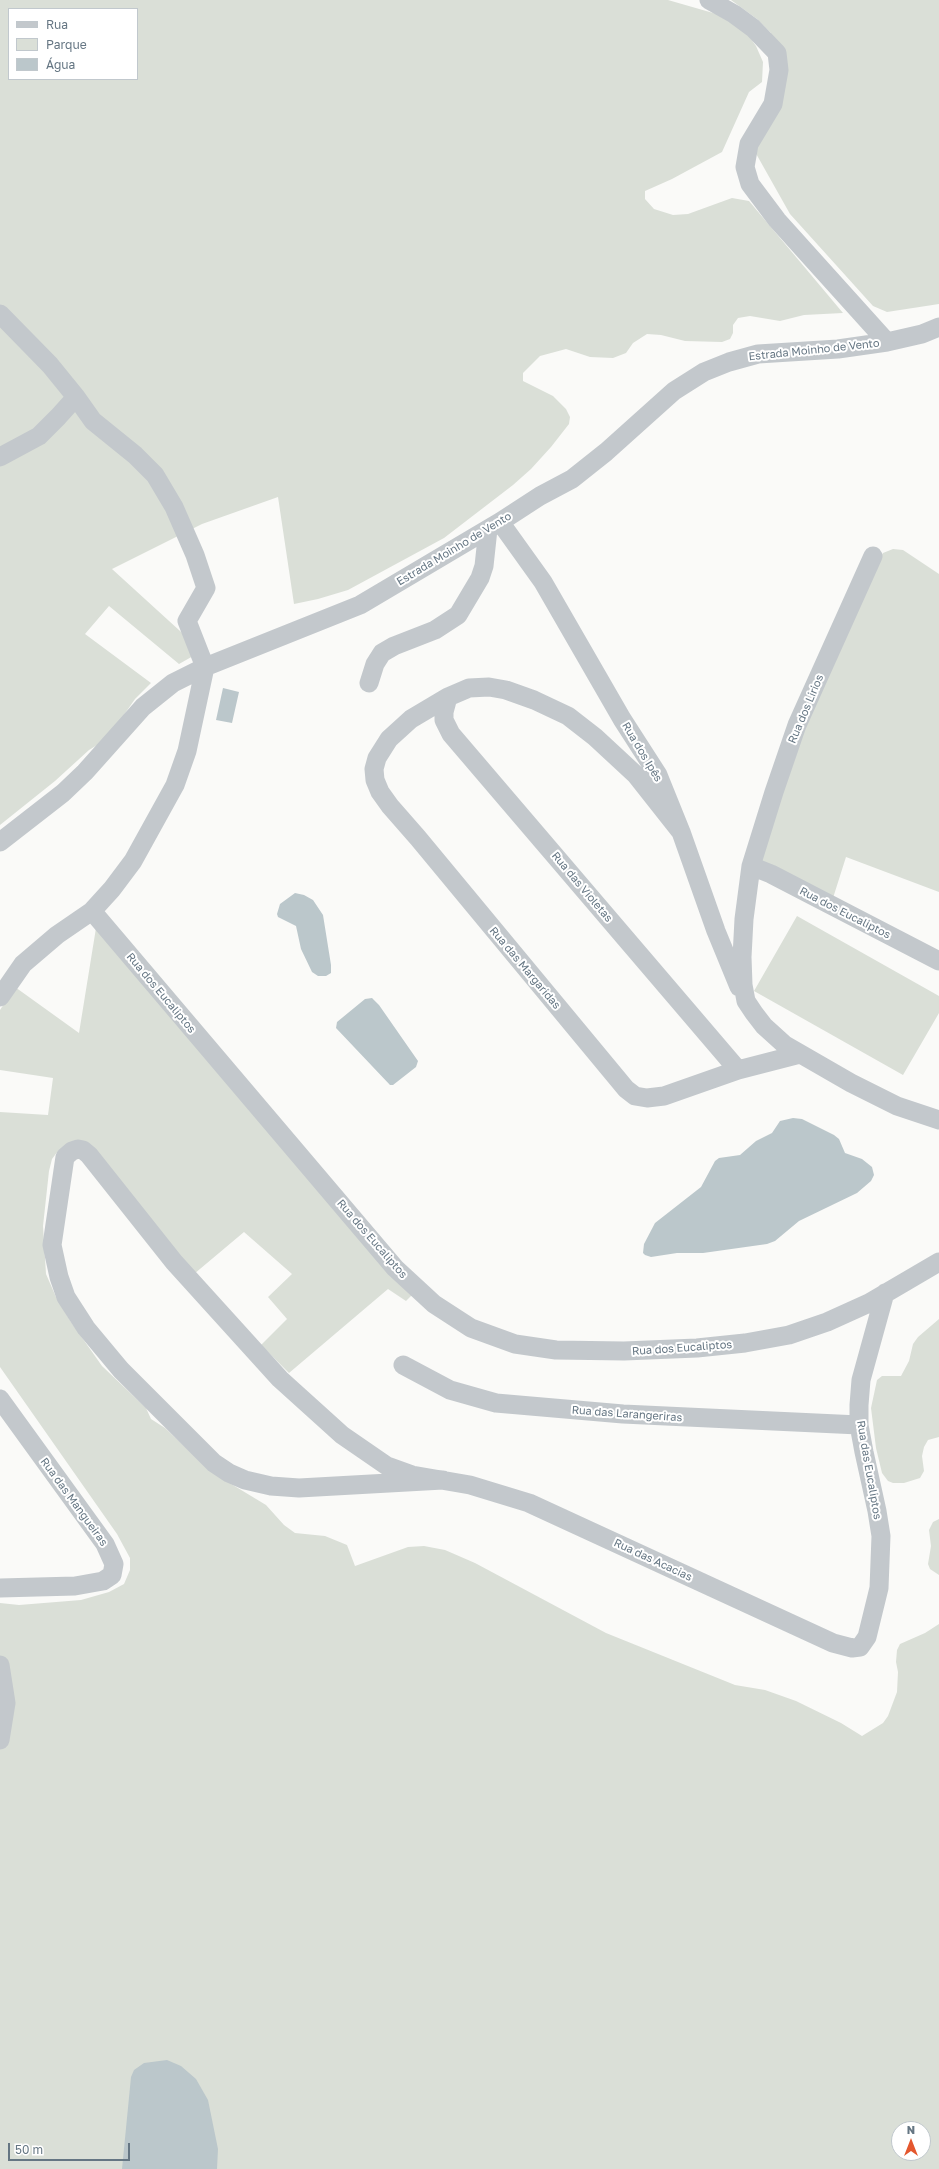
<!DOCTYPE html>
<meta charset="utf-8">
<style>
body{margin:0}
#map{position:relative;width:939px;height:2169px;overflow:hidden;background:#fafaf8;font-family:"Golos Text",sans-serif}
canvas{display:block}
.legend{position:absolute;left:8px;top:8px;width:130px;height:72px;box-sizing:border-box;background:#fff;border:1px solid #c1c8cd;margin:0;padding:5px 7px;list-style:none;font-size:12px;color:#657683}
.legend li{display:flex;align-items:center;gap:8px;height:20px}
.legend b{width:20px;border:1px solid #c1c8cd}
.north{position:absolute;left:891px;top:2121px;width:40px;height:40px;box-sizing:border-box;background:#fff;border:1px solid #c1c8cd;border-radius:50%;rotate:0deg;font-size:11px;font-weight:700;line-height:16px;text-align:center;color:#657683}
.north::after{content:'';display:block;margin:auto;width:14px;height:18px;background:#e4572e;clip-path:polygon(50% 0,100% 100%,50% 72%,0 100%)}
.scale{position:absolute;left:8px;top:2143px;width:122px;height:18px;box-sizing:border-box;border:2px solid #657683;border-top:0;padding-left:5px;font-size:12px;line-height:14px;white-space:nowrap;color:#657683;-webkit-text-stroke:3px #fff;paint-order:stroke}
</style>
<div id="map">
<canvas width="939" height="2169"></canvas>
<ul class="legend">
<li><b style="height:5px;background:#c3c8cc"></b>Rua</li>
<li><b style="height:11px;background:#dadfd7"></b>Parque</li>
<li><b style="height:11px;background:#bbc7cb"></b>Água</li>
</ul>
<div class="north">N</div>
<div class="scale">50 m</div>
</div>
<script>
const c = document.querySelector('canvas').getContext('2d');
c.lineJoin = 'round';
function fillPath(path, color) { c.fillStyle = color; c.fill(path, 'evenodd'); }
const toPath = rows => new Path2D(rows.map(r => 'M' + r).join(''));
function stroke(path, color, width, dash) { c.strokeStyle = color; c.lineWidth = width; c.lineCap = dash ? 'butt' : 'round'; c.setLineDash(dash || []); c.stroke(path); }
function drawText(font, color, halo, rows, align = 'center') {
  c.font = font + ' "Golos Text",sans-serif'; c.lineWidth = 4; c.setLineDash([]); c.textBaseline = 'middle'; c.strokeStyle = halo; c.fillStyle = color; for (const [text, x, y, turn = 0] of rows) {
    c.save(); c.translate(x, y); c.rotate((+turn || 0) * Math.PI / 180); c.textAlign = isNaN(turn) ? turn : align; if (halo) c.strokeText(text, 0, 0); c.fillText(text, 0, 0); c.restore();
  }
}
const green = toPath([
 [0,0,668,0,720,15,746,32,756,46,763,62,762,82,749,92,722,152,672,179,645,191,645,199,654,209,673,215,688,214,732,198,749,201,843,313,804,315,780,321,750,316,738,318,733,325,733,333,730,339,722,342,685,341,661,335,647,334,633,343,626,353,613,358,590,357,566,349,540,356,523,373,523,381,553,396,566,409,570,417,569,424,551,447,531,469,513,485,444,538,348,590,318,599,294,604,278,497,202,524,112,569,202,651,179,664,109,606,85,634,151,683,135,699,107,739,89,750,55,781,0,825],
 [9,9,137,9,137,79,9,79],
 [731,0,939,0,939,304,887,312,873,306,790,214,754,150,769,118,771,33,757,19],
 [893,549,903,550,939,574,939,892,846,857,833,898,759,862,806,723,879,559,883,553],
 [797,916,939,996,939,1013,903,1075,754,991],
 [96,928,414,1293,406,1301,388,1289,289,1373,261,1345,287,1319,268,1297,292,1274,244,1232,194,1274,114,1173,65,1146,58,1151,52,1159,49,1171,43,1226,46,1274,56,1297,71,1322,102,1366,146,1408,151,1419,165,1428,213,1473,266,1505,284,1525,295,1533,325,1536,347,1545,355,1566,408,1547,424,1546,445,1550,475,1563,606,1633,735,1685,765,1690,796,1701,841,1723,862,1736,883,1723,888,1716,897,1692,898,1672,896,1662,897,1650,900,1644,925,1633,939,1624,939,2169,0,2169,0,1603,19,1605,81,1600,109,1592,124,1584,130,1570,130,1558,117,1534,0,1367,0,1112,48,1115,53,1078,0,1070,0,1010,15,987,79,1033],
 [899,2129,923,2129,923,2153,899,2153],
 [939,1319,939,1437,928,1440,924,1447,922,1456,924,1471,920,1478,904,1483,893,1483,888,1481,882,1473,876,1448,871,1408,877,1380,882,1376,901,1376,909,1361,913,1344,918,1337],
 [939,1519,939,1575,930,1569,928,1564,931,1546,929,1530,933,1522]
]);
const water = toPath([
 [223,688,239,692,232,723,216,720],
 [295,893,304,895,313,900,323,915,331,965,331,973,326,976,318,976,312,972,301,949,296,926,278,917,277,914,280,904],
 [372,998,379,1005,418,1061,416,1067,393,1085,390,1085,336,1028,337,1022,365,999],
 [793,1118,802,1119,834,1135,839,1139,845,1153,862,1159,872,1167,874,1175,871,1181,857,1193,799,1221,775,1241,767,1244,703,1253,677,1253,651,1257,645,1255,643,1253,644,1244,655,1223,701,1187,715,1161,719,1158,740,1155,756,1141,772,1133,780,1121],
 [167,2060,181,2066,196,2079,208,2100,218,2149,217,2169,122,2169,131,2077,134,2070,144,2063]
]);
const street = toPath([
 [709,0,734,14,753,28,777,53,779,70,773,104,749,144,745,167,750,184,777,220,887,342],
 [0,314,50,365,76,397,93,421,135,455,155,475,174,507,195,555,206,588,187,621,205,667,187,751,175,785,133,861,112,889,92,911,57,935,23,964,0,997],
 [0,457,39,436,58,417,76,397],
 [500,522,543,582,622,719,658,775,681,832,716,931,739,987],
 [873,556,797,725,774,792,751,866,744,919,742,957,743,985,746,1001,754,1013,764,1026,785,1045,851,1083,897,1106,939,1120],
 [369,683,375,664,382,653,394,646,435,630,458,615,480,578,484,566,488,529],
 [448,697,444,712,444,720,451,734,738,1070],
 [681,832,636,775,595,737,568,716,534,700,506,690,489,687,469,688,448,697,411,719,389,739,377,758,374,769,375,780,380,792,390,806,418,838,626,1089,635,1096,647,1098,664,1096,738,1070,800,1054],
 [0,842,63,793,85,772,143,707,173,683,205,667,360,605,500,522,540,496,572,479,606,452,674,391,704,372,729,362,758,354,838,349,887,342,922,334,939,327],
 [751,866,771,874,939,961],
 [92,911,395,1268,434,1304,471,1328,515,1344,556,1350,624,1351,697,1348,745,1343,789,1335,827,1322,869,1303,939,1262],
 [403,1365,450,1390,496,1403,623,1414,859,1425],
 [0,1399,105,1544,114,1564,112,1575,103,1581,75,1586,0,1588],
 [443,1480,299,1488,271,1486,245,1480,229,1473,214,1463,121,1370,86,1328,66,1297,59,1277,52,1245,65,1157,72,1151,78,1149,83,1150,89,1155,174,1262,280,1379,342,1435,387,1466,412,1475,470,1485,529,1503,833,1643,852,1648,860,1647,867,1637,879,1588,881,1536,877,1511,864,1452,859,1425,859,1405,861,1380,885,1293],
 [0,1665,6,1703,0,1740]
]);
const streetNames = [
 ["Estrada Moinho de Vento",814,350,-6],
 ["Estrada Moinho de Vento",454,549,-31],
 ["Rua dos Lirios",806,709,-67],
 ["Rua dos Ipês",642,752,59],
 ["Rua das Violetas",582,887,50],
 ["Rua dos Eucaliptos",845,913,27],
 ["Rua das Margaridas",525,968,50],
 ["Rua dos Eucaliptos",161,993,50],
 ["Rua dos Eucaliptos",372,1239,49],
 ["Rua dos Eucaliptos",682,1348,-4],
 ["Rua das Larangeriras",627,1414,4],
 ["Rua das Eucaliptos",869,1470,80],
 ["Rua das Mangueiras",74,1502,54],
 ["Rua das Acacias",653,1560,25]
];
fillPath(green, '#dadfd7');
fillPath(water, '#bbc7cb');
stroke(street, '#c3c8cc', 19);
drawText('11px', '#657683', '#fff', streetNames);
</script>
